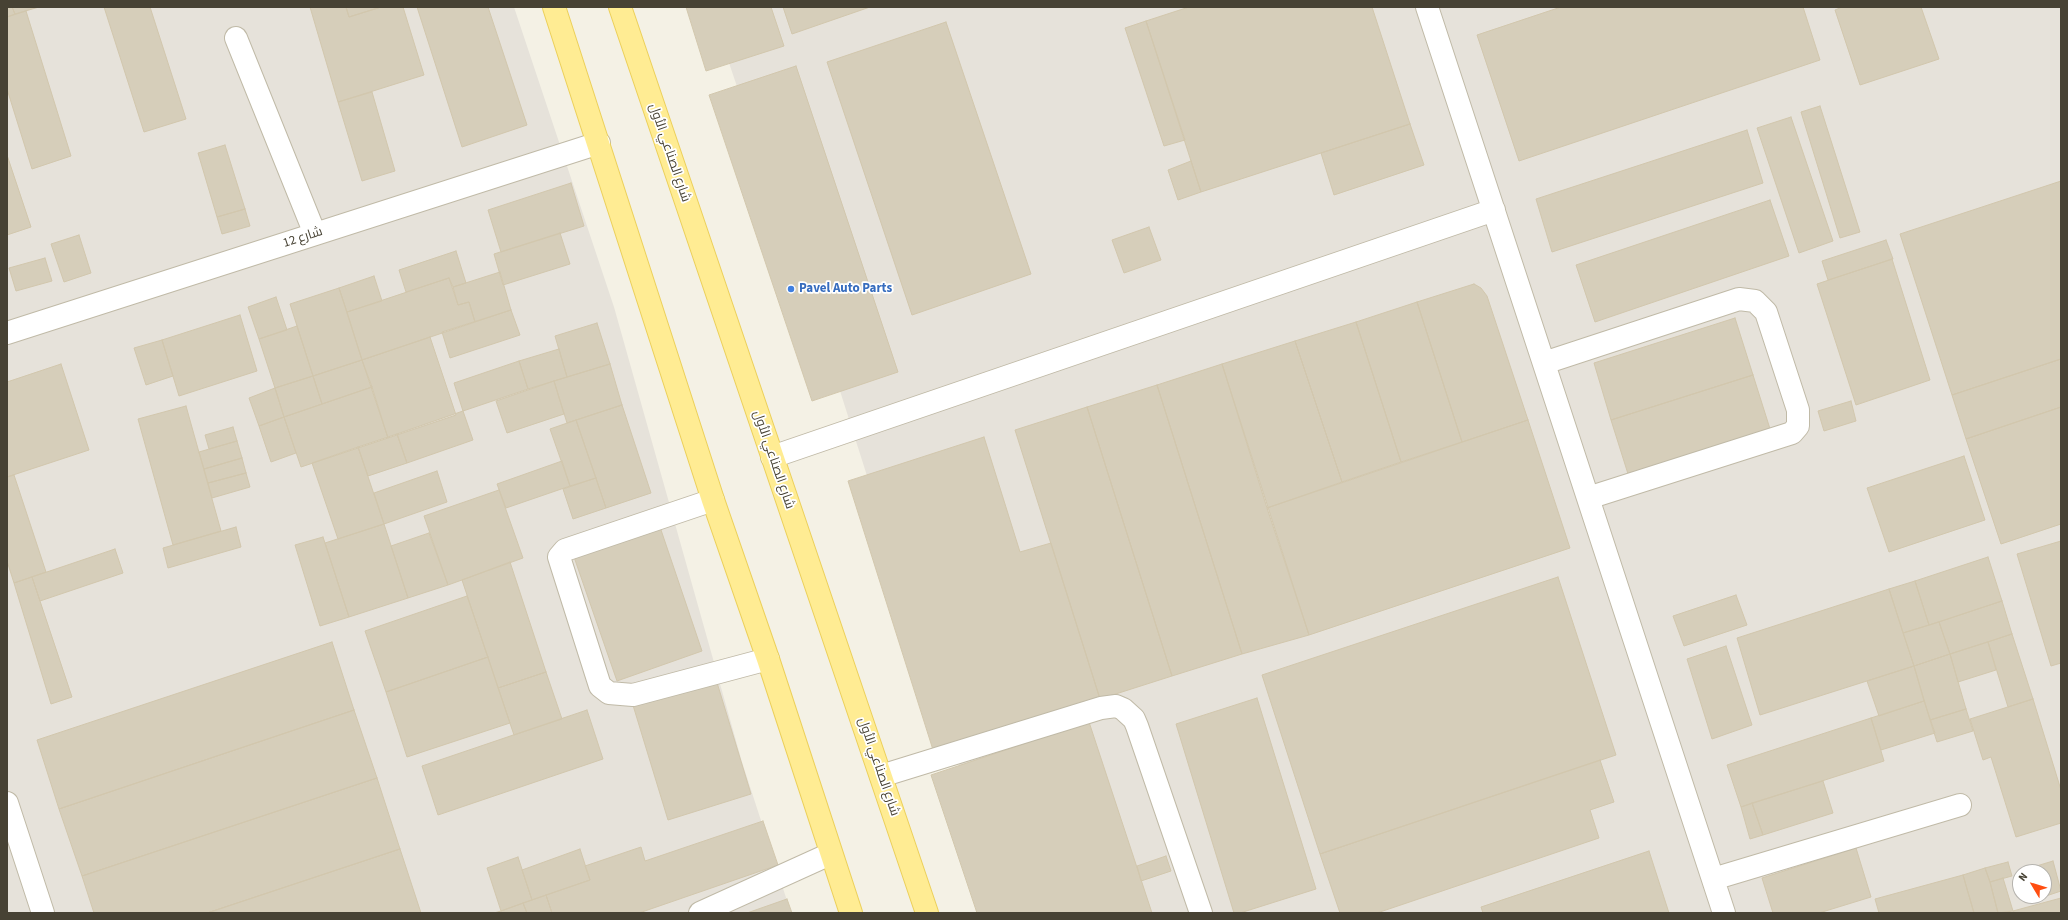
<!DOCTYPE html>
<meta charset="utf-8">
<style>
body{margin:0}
#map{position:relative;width:2068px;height:920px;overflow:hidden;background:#f4f1e5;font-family:"Source Sans 3",sans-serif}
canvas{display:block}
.frame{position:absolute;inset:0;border:8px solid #474234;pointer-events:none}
.north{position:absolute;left:2012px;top:864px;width:40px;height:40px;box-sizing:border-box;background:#fff;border:1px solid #b5b3ae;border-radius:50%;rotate:308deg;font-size:11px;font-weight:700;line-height:16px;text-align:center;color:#474234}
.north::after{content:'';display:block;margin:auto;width:14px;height:18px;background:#ff4e11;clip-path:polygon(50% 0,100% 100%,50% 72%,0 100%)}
</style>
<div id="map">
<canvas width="2068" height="920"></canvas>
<div class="frame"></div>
<div class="north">N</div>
</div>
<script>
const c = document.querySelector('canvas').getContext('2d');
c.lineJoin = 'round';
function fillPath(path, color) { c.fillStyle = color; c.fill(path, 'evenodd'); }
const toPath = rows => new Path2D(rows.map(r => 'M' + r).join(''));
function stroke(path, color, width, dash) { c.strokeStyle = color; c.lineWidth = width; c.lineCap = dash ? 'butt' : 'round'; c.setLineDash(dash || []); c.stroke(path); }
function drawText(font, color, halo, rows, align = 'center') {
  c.font = font + ' "Source Sans 3",Cairo,sans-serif'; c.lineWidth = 3.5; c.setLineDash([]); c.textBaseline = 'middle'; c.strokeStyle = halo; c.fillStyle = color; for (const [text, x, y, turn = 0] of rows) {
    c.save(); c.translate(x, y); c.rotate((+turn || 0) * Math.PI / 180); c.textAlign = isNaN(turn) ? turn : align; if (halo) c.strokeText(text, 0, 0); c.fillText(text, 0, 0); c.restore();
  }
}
const industrial = toPath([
 [7,7,514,7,614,307,742,762,791,913,7,913],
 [710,7,2061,7,2061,913,1006,913,834,372],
 [2020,872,2044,872,2044,896,2020,896]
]);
const building = toPath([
 [7,7,12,7,15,14,7,17,7,7],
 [12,7,39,7,15,14,12,7],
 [104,7,150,7,186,119,144,132,104,7],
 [310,7,346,7,349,17,381,7,403,7,424,75,338,102,310,7],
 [346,7,381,7,349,17,346,7],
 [417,7,488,7,527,125,462,147,417,7],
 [686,7,771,7,784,46,706,71,686,7],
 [783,7,870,7,792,34,783,7],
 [1189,7,1372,7,1410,124,1201,192,1146,21,1189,7],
 [1561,7,1803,7,1820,60,1519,161,1477,35,1561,7],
 [1842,7,1921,7,1939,59,1860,85,1835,10,1842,7],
 [26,11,71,156,32,169,7,89,7,17,26,11],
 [1146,21,1185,140,1164,146,1125,28,1146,21],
 [946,22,1031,274,912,315,827,62,946,22],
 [796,66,898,372,812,401,709,95,796,66],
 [372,92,395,171,362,181,338,102,372,92],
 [1820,106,1860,232,1840,238,1801,112,1820,106],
 [1791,117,1833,241,1799,253,1757,128,1791,117],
 [1410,124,1424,165,1334,195,1321,153,1410,124],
 [1747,130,1763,183,1552,252,1536,199,1747,130],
 [225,145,245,209,217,217,198,153,225,145],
 [7,155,31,227,7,235,7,155],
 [1191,161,1201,192,1178,200,1168,170,1191,161],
 [2061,181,2061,359,1952,395,1900,234,2061,181],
 [571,183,584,226,501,252,488,210,571,183],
 [1770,200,1789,256,1595,322,1576,265,1770,200],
 [245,209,250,226,222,234,217,217,245,209],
 [1149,227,1161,260,1124,273,1112,240,1149,227],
 [560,233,570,264,503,285,494,254,560,233],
 [79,235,91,273,64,282,51,244,79,235],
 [1886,240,1893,259,1828,280,1822,261,1886,240],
 [456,251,466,283,453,287,449,278,406,292,399,270,456,251],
 [45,258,52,281,16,291,9,268,45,258],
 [1892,259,1930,380,1856,405,1817,284,1892,259],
 [500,272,511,310,475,322,469,302,458,305,453,287,500,272],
 [374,276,382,301,347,312,339,288,374,276],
 [449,278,458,305,469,302,475,322,362,360,347,312,449,278],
 [1474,284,1481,288,1487,296,1528,420,1462,442,1417,302,1474,284],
 [339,288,362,360,313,376,290,304,339,288],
 [276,297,287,330,259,339,248,307,276,297],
 [1417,302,1462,442,1401,462,1356,322,1417,302],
 [511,310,520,335,450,358,442,332,511,310],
 [240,315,257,371,179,396,162,340,240,315],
 [1735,318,1753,375,1611,420,1594,363,1735,318],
 [1356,322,1401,462,1342,482,1295,341,1356,322],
 [597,323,610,364,567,377,555,336,597,323],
 [297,326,313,376,275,388,259,339,297,326],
 [430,337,456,415,388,438,362,360,430,337],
 [162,340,173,376,146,385,134,348,162,340],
 [1295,341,1342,482,1267,508,1222,364,1295,341],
 [559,349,567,377,528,389,519,361,559,349],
 [2061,359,2061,407,1966,439,1952,395,2061,359],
 [362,360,372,387,322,404,313,376,362,360],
 [519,361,528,389,463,411,454,383,519,361],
 [61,364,89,450,7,477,7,382,61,364],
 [610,364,622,405,567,423,554,381,610,364],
 [1222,364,1309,635,1242,654,1157,385,1222,364],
 [1753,375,1771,432,1629,477,1611,420,1753,375],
 [313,376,322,404,284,417,275,388,313,376],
 [554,381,564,414,507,433,496,401,554,381],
 [1157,385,1242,654,1172,676,1087,407,1157,385],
 [372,387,388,438,301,467,284,417,372,387],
 [275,388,284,417,259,426,249,398,275,388],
 [1851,401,1856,421,1824,431,1818,411,1851,401],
 [622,405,651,493,606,508,576,420,622,405],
 [186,406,221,531,173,545,138,419,186,406],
 [1087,407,1172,676,1100,699,1015,430,1087,407],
 [2061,407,2061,524,2001,544,1966,439,2061,407],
 [463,411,473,440,407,463,397,434,463,411],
 [284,417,296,453,271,462,259,426,284,417],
 [576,420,596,478,570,486,550,429,576,420],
 [1528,420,1570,548,1309,635,1267,508,1528,420],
 [233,427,237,441,209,449,205,435,233,427],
 [397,434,407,463,368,476,358,447,397,434],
 [984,437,1020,552,1051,543,1100,699,934,753,848,481,984,437],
 [237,441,242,458,204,469,199,452,237,441],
 [358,447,384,524,338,539,312,463,358,447],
 [1964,456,1985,520,1889,552,1867,488,1964,456],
 [242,458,246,473,208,483,204,469,242,458],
 [562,461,570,486,506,508,497,484,562,461],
 [437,471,447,502,384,524,374,493,437,471],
 [246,473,250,487,212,498,208,483,246,473],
 [14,475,46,572,14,583,7,561,7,477,14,475],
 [596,478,606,508,573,519,563,489,596,478],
 [499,490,523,558,448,585,424,516,499,490],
 [384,524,408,598,349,617,325,543,384,524],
 [659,524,702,651,617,681,573,554,659,524],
 [236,527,241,547,168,568,163,548,236,527],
 [429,533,448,585,408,598,391,546,429,533],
 [323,537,349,617,320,626,295,545,323,537],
 [2061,541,2061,663,2051,666,2017,554,2061,541],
 [115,549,123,573,40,601,32,577,115,549],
 [1988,557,2002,601,1929,625,1915,581,1988,557],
 [510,562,546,672,498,688,462,580,510,562],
 [32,577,72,697,51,704,14,583,32,577],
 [1558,577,1616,755,1320,854,1262,675,1558,577],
 [1915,581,1929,625,1903,633,1889,589,1915,581],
 [1889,589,1914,666,1760,715,1737,638,1889,589],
 [1736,595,1747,625,1684,646,1673,616,1736,595],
 [467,596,488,657,386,692,365,631,467,596],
 [2002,601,2012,634,1950,654,1939,622,2002,601],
 [1939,622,1950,654,1914,666,1903,633,1939,622],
 [2012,634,2033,699,2008,707,1988,642,2012,634],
 [332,642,354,710,59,809,37,740,332,642],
 [1988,642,1996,670,1958,682,1950,654,1988,642],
 [1726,646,1752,725,1712,739,1687,659,1726,646],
 [1950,654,1966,709,1930,720,1914,666,1950,654],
 [488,657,510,723,407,757,386,692,488,657],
 [1914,666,1924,701,1879,716,1867,681,1914,666],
 [546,672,562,719,514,735,498,688,546,672],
 [715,676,751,794,668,820,632,702,715,676],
 [1257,698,1316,889,1240,913,1234,913,1176,724,1257,698],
 [2033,699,2061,790,2061,823,2016,837,1991,757,1983,760,1970,719,2033,699],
 [1924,701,1935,733,1881,750,1871,718,1924,701],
 [1966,709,1973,731,1937,742,1930,720,1966,709],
 [354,710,377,778,82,876,59,809,354,710],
 [587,710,603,759,438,815,422,766,587,710],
 [1871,718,1884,761,1741,807,1727,765,1871,718],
 [1089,722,1152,913,977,913,931,775,1089,722],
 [1600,760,1614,802,1590,810,1599,838,1377,913,1340,913,1320,854,1600,760],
 [377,778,400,849,207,913,94,913,82,876,377,778],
 [1823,781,1833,813,1763,835,1752,803,1823,781],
 [1752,803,1763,835,1750,839,1741,807,1752,803],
 [763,821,778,865,639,913,552,913,546,895,590,880,585,866,641,847,645,861,763,821],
 [1856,848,1871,897,1819,913,1773,913,1762,878,1856,848],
 [400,849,421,913,207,913,400,849],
 [580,849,590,880,532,900,522,870,580,849],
 [1649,851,1669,913,1483,913,1481,907,1649,851],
 [1166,856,1171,871,1141,881,1137,866,1166,856],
 [518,857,532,900,501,911,487,868,518,857],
 [2053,861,2061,891,2040,898,2039,896,2044,896,2044,872,2031,872,2030,868,2053,861],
 [2008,862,2012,876,1990,882,1985,868,2008,862],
 [1985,868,1990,882,1998,913,1974,913,1963,875,1985,868],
 [1963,875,1974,913,1879,913,1875,899,1963,875],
 [2003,878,2013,911,1998,913,1990,882,2003,878],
 [546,895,552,913,527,913,523,903,546,895],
 [2061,898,2061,913,2014,913,2013,911,2061,898],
 [787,899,792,913,747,913,787,899],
 [523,903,527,913,494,913,501,911,523,903]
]);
const minor = toPath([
 [1427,7,1724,913],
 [236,38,315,234],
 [7,333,599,143],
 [1544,363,1739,299,1755,301,1766,312,1798,410,1798,426,1792,433,1588,498],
 [772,457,1494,210],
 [713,500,565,550,559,557,600,686,609,693,633,695,768,659],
 [881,776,1101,708,1116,706,1123,709,1134,719,1137,726,1201,913],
 [7,803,43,913],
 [1713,879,1960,805],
 [700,913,830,854]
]);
const major = toPath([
 [554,7,713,500,768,659,851,913],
 [620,7,927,913]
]);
const markers = [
 [791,289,4,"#3f7fe0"]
];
const streetNames = [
 ["شارع الصناعي الأول",669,153,71],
 ["شارع 12",303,238,-18],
 ["شارع الصناعي الأول",773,460,71],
 ["شارع الصناعي الأول",878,767,71]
];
const shopNames = [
 ["Pavel Auto Parts",799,289]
];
fillPath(industrial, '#e6e2da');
fillPath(building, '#d6ceba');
stroke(building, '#d2c7ad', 1);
stroke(minor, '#c0baa7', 24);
stroke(major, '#ecd05b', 24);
stroke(minor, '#fff', 22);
stroke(major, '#ffec93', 22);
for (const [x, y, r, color] of markers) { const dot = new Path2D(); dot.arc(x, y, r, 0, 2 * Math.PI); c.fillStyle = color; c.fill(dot); stroke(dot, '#fff', 1.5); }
drawText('13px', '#474234', '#fff', streetNames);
drawText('bold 13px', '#366cbe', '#fff', shopNames, 'left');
</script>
